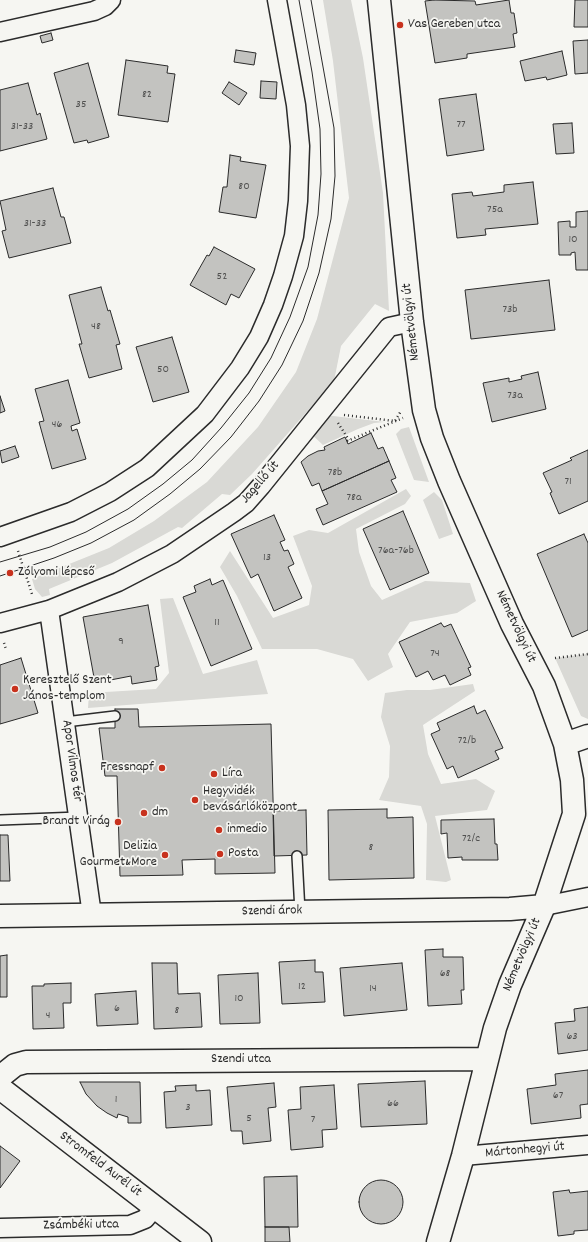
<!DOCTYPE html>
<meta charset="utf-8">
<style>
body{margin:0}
canvas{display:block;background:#f6f6f2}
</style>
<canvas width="588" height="1242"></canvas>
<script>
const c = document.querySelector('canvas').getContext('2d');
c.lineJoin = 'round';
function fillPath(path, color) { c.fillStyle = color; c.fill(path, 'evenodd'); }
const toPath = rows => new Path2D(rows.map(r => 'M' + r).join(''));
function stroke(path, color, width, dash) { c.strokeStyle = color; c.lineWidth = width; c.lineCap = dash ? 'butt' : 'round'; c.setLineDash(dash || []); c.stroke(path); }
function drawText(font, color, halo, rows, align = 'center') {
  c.font = font + ' Dekko,sans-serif'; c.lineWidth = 3.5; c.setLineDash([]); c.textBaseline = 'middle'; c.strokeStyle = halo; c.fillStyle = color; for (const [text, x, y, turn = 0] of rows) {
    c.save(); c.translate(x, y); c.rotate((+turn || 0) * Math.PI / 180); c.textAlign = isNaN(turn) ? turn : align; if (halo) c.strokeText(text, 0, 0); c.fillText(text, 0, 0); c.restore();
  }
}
const green = toPath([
 [323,0,351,0,363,58,383,193,389,311,375,304,341,346,334,381,252,474,230,495,222,494,182,528,178,527,112,563,49,589,50,595,42,597,35,589,32,579,109,548,154,521,207,482,258,427,296,372,317,319,349,198,333,61],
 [322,415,333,416,385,422,374,423,358,429,323,445,309,432],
 [409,427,429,482,414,480,396,434,401,429],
 [406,489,411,496,405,504,356,529,359,552,371,586,382,600,425,581,470,583,476,601,457,613,410,622,388,654,393,667,368,681,353,659,317,649,262,649,237,596,220,567,230,551,273,618,309,605,312,586,293,536,309,530,328,533],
 [434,492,442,500,453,534,439,539,423,500],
 [173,598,203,674,257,660,268,694,88,708,89,693,156,689,169,673,160,599],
 [588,654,588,719,581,716,555,658],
 [473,684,475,691,423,725,428,754,441,784,476,779,495,791,487,810,435,816,451,880,446,882,426,880,427,824,421,806,379,800,389,777,390,746,381,717,385,693,407,690,430,690]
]);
const building = toPath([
 [434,0,475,1,476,5,509,0,511,13,514,13,517,33,513,34,515,47,467,54,467,58,435,63,425,1,434,0],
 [575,0,588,0,588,27,574,27,575,0],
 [51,33,53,40,42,43,40,36,51,33],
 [588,40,588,73,575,74,573,41,588,40],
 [236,50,256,53,254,65,234,62,236,50],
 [562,51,567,75,547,80,546,77,525,81,520,61,562,51],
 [126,60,168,66,167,73,175,74,168,122,118,115,126,60],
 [88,63,109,137,88,143,87,140,74,143,54,73,88,63],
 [261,81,277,82,276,99,260,98,261,81],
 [229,82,247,93,239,105,222,93,229,82],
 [28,83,37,115,40,113,47,139,0,151,0,90,28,83],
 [476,94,484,150,447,156,439,99,476,94],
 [572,123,574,153,556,154,553,124,572,123],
 [230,155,241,157,240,161,266,165,256,218,219,212,223,187,227,187,230,155],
 [533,182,538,224,485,229,486,235,457,238,452,194,472,192,473,196,504,192,504,185,533,182],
 [53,188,61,217,64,217,71,243,9,258,2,231,6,230,0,201,53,188],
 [588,211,588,270,576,270,575,252,571,253,571,255,559,255,558,222,570,221,570,227,576,227,576,212,588,211],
 [214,247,255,269,239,298,231,294,226,305,190,285,207,255,209,256,214,247],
 [549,280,555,330,471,339,465,290,549,280],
 [101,287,108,311,110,310,120,344,116,345,122,369,89,378,79,344,82,344,69,295,101,287],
 [172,337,189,392,153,402,136,347,172,337],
 [538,372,546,409,492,422,483,383,509,378,509,382,522,379,521,376,538,372],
 [68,380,80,423,71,426,72,431,77,429,86,459,52,469,39,422,44,421,35,389,68,380],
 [0,396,5,411,0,413,0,396],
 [371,433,378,449,383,447,389,461,322,491,319,483,312,486,301,462,308,456,318,451,325,450,324,447,345,437,348,444,371,433],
 [15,446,19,457,2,463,0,451,15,446],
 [588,450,588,501,559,514,550,493,552,492,543,473,572,460,570,458,588,450],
 [389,461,396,478,391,480,397,492,323,525,316,509,328,504,322,491,389,461],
 [403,511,429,573,390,590,363,529,403,511],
 [274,515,285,540,280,542,284,551,288,550,294,564,288,567,302,598,274,611,258,574,251,578,231,534,274,515],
 [584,534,588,543,588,630,572,637,537,554,584,534],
 [210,579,212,585,223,580,252,649,211,666,183,597,196,592,194,586,210,579],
 [148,605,159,666,155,667,157,680,132,684,131,676,95,683,83,617,148,605],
 [441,623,444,627,451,624,471,667,468,668,471,675,450,685,445,675,433,680,428,671,416,677,399,642,441,623],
 [21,658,38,713,0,724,0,665,21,658],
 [474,706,477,714,485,710,503,748,495,751,499,759,458,778,453,766,447,769,431,734,440,730,437,723,474,706],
 [115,709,138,709,139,727,271,724,275,873,215,874,215,859,182,860,183,875,120,876,117,776,105,776,99,728,115,728,115,709],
 [387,809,387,818,413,817,414,878,329,880,328,810,387,809],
 [306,810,307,855,274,856,273,811,306,810],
 [494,819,495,844,497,844,498,860,462,860,462,857,448,858,447,833,441,834,441,820,494,819],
 [0,835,8,835,10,881,0,881,0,835],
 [443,949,443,957,463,957,464,990,461,990,462,1004,428,1006,425,950,443,949],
 [7,955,7,997,0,997,0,956,7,955],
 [315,960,315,972,323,972,325,1002,282,1004,279,962,315,960],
 [152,963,177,963,178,994,200,993,202,1027,154,1029,152,963],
 [402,963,407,1010,344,1016,340,968,402,963],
 [258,973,260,1023,220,1024,218,975,258,973],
 [71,983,71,1003,63,1003,64,1028,33,1029,32,986,44,986,44,984,71,983],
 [136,991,138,1024,97,1026,95,994,136,991],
 [588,1007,588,1050,558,1054,555,1023,575,1021,574,1009,588,1007],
 [588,1070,588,1104,580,1105,581,1118,531,1124,527,1089,556,1085,555,1074,588,1070],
 [425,1081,427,1124,361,1127,358,1084,425,1081],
 [80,1082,140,1082,141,1123,128,1123,128,1117,118,1114,117,1118,107,1113,97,1106,86,1094,80,1082],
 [274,1083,276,1107,268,1108,271,1141,243,1144,242,1131,231,1131,227,1087,274,1083],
 [196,1085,196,1091,210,1090,212,1125,166,1128,164,1092,176,1091,175,1086,196,1085],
 [334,1085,337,1129,322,1130,323,1147,291,1150,288,1110,301,1109,300,1087,334,1085],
 [0,1146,20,1161,0,1188,0,1146],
 [297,1176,298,1227,265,1227,264,1177,297,1176],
 '359 1202a22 22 0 1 1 44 0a22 22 0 1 1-44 0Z',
 [569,1190,570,1193,588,1191,588,1230,574,1231,574,1234,558,1236,553,1192,569,1190],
 [265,1227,289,1227,290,1242,265,1242,265,1227]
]);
const path = toPath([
 [344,415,395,421,401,411],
 [338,423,349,440],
 [347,441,403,418],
 [18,551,32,594],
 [4,643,6,649],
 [555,658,588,654]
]);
const service = toPath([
 [65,722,115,716],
 [0,820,79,817],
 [297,856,300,912]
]);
const minor = toPath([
 [0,32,94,11,105,6,111,0],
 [0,537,71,512,110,492,147,468,205,414,240,368,259,337,273,305,283,276,294,236,298,201,300,146,296,105,277,0],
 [49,610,92,915],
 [0,623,49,610,118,582,172,554,234,512,246,503,261,486,389,327,412,322],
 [544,906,588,897],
 [463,1156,588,1145],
 [0,1228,130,1225,145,1219,155,1207]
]);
const tertiary = toPath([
 [379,0,412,322,424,410,432,438,449,481,512,624,544,686,565,744,572,780,574,814,544,906,510,985,495,1028,463,1156,438,1242],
 [565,744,588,736],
 [0,916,510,909,544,906],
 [0,1077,15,1065,26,1062,487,1059],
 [0,1088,200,1242]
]);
const tram = toPath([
 [0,562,50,547,86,532,128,509,163,484,192,460,221,428,249,393,271,358,290,317,308,267,318,215,321,174,320,129,312,72,299,0],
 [0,576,54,558,91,543,134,520,170,494,200,469,231,437,259,401,282,365,303,321,319,273,331,219,335,176,334,128,311,0]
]);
const markers = [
 [400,25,4,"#c8321e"],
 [10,573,4,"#c8321e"],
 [15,689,4,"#c8321e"],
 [162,768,4,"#c8321e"],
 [214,774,4,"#c8321e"],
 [195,800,4,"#c8321e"],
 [144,813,4,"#c8321e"],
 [118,822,4,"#c8321e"],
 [219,830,4,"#c8321e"],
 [220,854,4,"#c8321e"],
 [165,855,4,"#c8321e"]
];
const numberNames = [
 ["82",147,95],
 ["35",81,105],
 ["77",461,125],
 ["31-33",22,127],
 ["80",244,187],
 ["75a",495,210],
 ["31-33",35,224],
 ["10",573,240],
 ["52",222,277],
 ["73b",510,310],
 ["48",96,327],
 ["50",163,370],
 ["73a",515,396],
 ["46",57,425],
 ["78b",335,473],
 ["71",568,482],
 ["78a",354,498],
 ["76a-76b",396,551],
 ["13",267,558],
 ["11",217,623],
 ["9",121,642],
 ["74",435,654],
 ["72/b",467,741],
 ["72/c",471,839],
 ["8",371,848],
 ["68",445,974],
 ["12",302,987],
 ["14",373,989],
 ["10",239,999],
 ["6",117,1009],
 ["8",177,1011],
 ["4",48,1016],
 ["63",572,1037],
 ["67",558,1096],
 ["1",116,1100],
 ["66",393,1104],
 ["3",188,1108],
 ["5",249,1119],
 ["7",313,1120]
];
const poiNames = [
 ["Vas Gereben utca",408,25],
 ["Zólyomi lépcső",18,573],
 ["Keresztelő Szent",23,681],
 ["János-templom",23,697],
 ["Fressnapf",154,768,"right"],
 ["Líra",222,774],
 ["Hegyvidék",203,792],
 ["bevásárlóközpont",203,808],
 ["dm",152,813],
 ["Brandt Virág",110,822,"right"],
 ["inmedio",227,830],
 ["Delizia",157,847,"right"],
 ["Gourmet&More",157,863,"right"],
 ["Posta",228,854]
];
const streetNames = [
 ["Németvölgyi út",412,322,-96],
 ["Jagelló út",261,483,-49],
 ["Németvölgyi út",515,627,65],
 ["Apor Vilmos tér",71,761,82],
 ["Szendi árok",272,912,-1],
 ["Németvölgyi út",523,955,-67],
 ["Szendi utca",241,1060],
 ["Mártonhegyi út",525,1151,-5],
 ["Stromfeld Aurél út",100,1165,37],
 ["Zsámbéki utca",81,1226,-1]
];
fillPath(green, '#d9d9d5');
fillPath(building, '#c3c3c0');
stroke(building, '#2b2b2b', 1);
stroke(service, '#2b2b2b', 12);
stroke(minor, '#2b2b2b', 21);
stroke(tertiary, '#2b2b2b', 25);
stroke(path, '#2b2b2b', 2.5, [1, 3]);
stroke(service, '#f6f6f2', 9);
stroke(minor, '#f6f6f2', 18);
stroke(tertiary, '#f6f6f2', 22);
stroke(tram, '#2b2b2b', 1);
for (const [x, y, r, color] of markers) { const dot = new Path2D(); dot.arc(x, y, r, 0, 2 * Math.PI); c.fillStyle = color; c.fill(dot); stroke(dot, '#f6f6f2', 1.5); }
drawText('12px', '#515150', null, numberNames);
drawText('14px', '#2b2b2b', '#f6f6f2', poiNames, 'left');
drawText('14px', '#2b2b2b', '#f6f6f2', streetNames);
</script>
